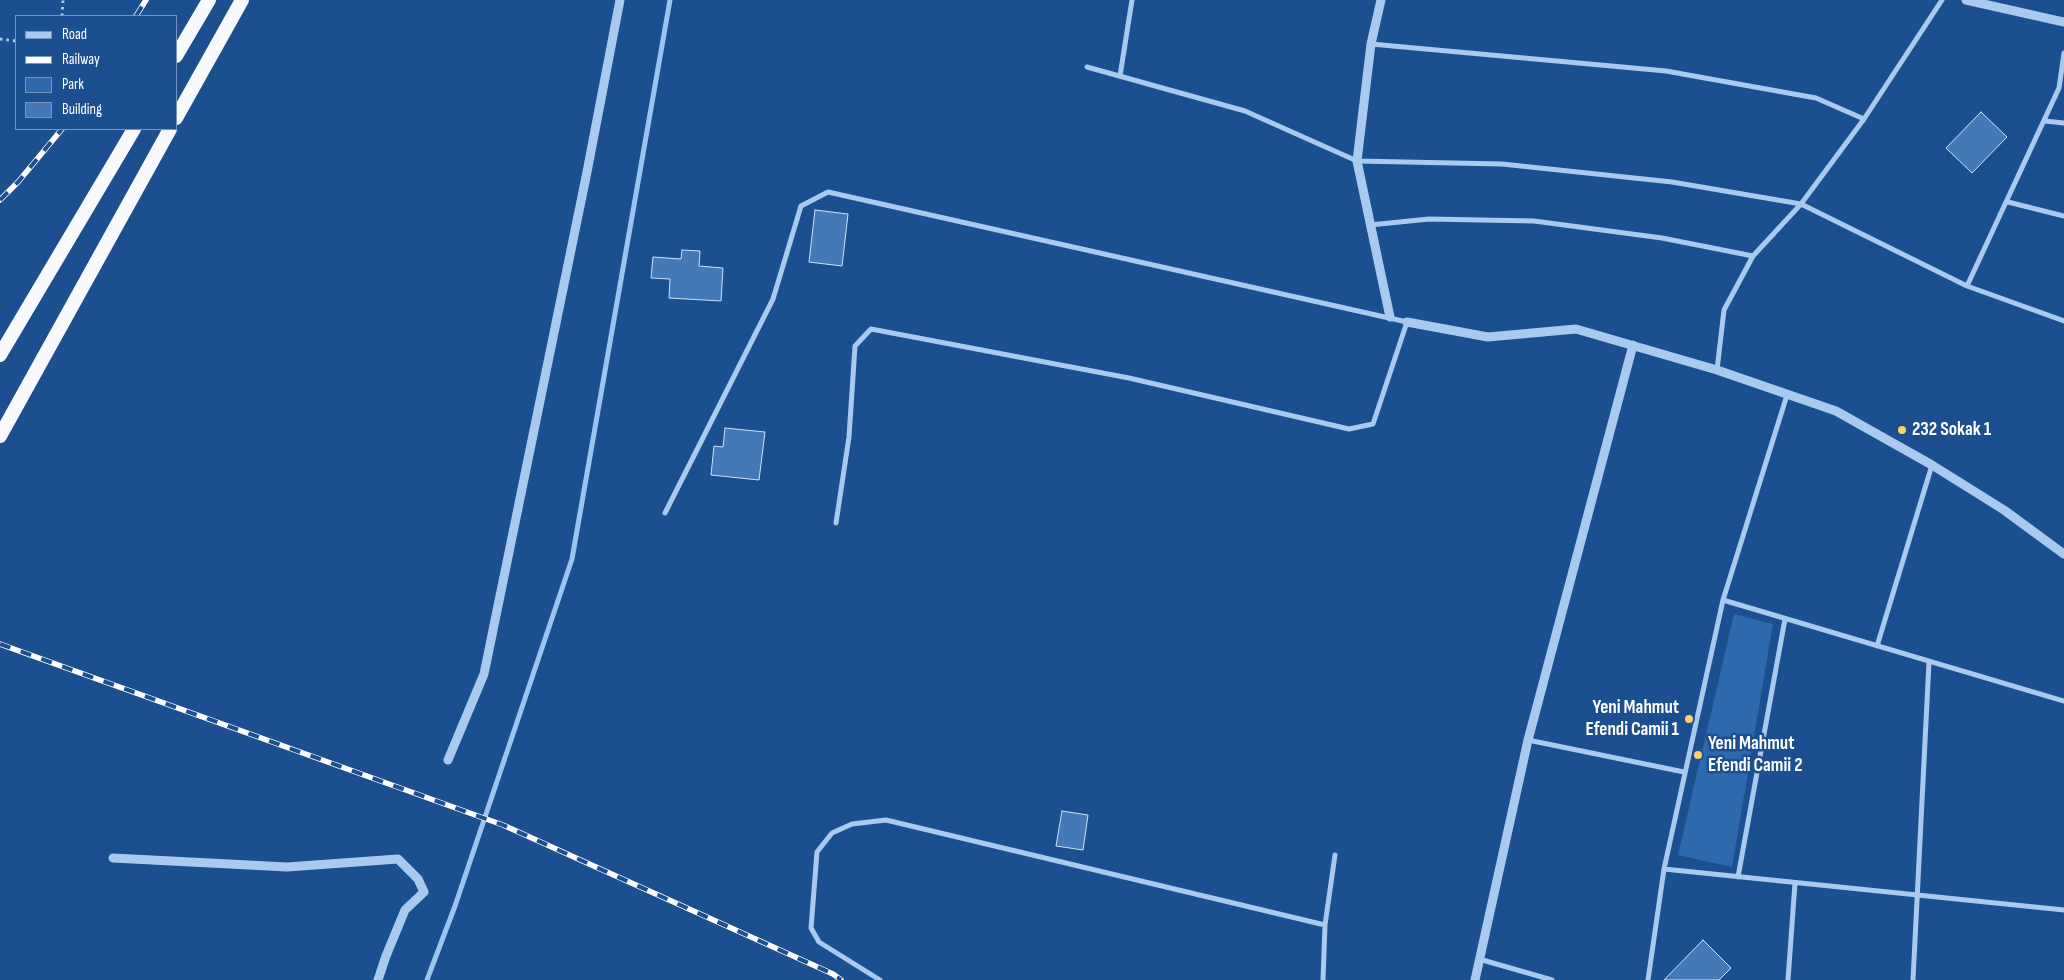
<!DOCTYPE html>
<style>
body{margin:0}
#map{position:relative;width:2064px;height:980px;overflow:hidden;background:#1b4f8f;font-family:"Sofia Sans Condensed",sans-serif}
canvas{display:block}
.legend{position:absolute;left:15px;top:15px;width:162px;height:115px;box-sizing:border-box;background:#1b4f8f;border:1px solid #7695bc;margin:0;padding:6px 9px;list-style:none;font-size:15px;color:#fff}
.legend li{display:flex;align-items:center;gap:10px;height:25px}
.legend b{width:25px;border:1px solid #7695bc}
</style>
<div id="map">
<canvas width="2064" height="980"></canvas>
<ul class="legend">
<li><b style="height:6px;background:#a9c9ee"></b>Road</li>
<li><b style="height:6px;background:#fff"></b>Railway</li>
<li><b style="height:14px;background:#2e69ad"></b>Park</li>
<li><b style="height:14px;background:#4478b7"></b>Building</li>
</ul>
</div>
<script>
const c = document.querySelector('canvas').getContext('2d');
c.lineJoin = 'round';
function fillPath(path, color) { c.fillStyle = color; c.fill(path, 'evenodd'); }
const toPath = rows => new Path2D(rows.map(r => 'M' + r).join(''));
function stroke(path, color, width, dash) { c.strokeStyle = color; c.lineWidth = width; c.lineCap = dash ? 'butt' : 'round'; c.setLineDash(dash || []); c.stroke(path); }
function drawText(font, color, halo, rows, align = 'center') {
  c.font = font + ' "Sofia Sans Condensed",sans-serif'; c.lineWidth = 5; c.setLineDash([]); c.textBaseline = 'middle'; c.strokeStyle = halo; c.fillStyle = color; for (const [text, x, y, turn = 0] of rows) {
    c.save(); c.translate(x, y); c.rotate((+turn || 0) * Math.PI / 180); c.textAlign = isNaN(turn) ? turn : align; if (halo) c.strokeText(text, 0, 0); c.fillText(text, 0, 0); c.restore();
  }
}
const green = toPath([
 [1734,614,1773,624,1732,867,1678,855]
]);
const stream = toPath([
 [427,980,455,906,572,559,670,0]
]);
const building = toPath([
 [1981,112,2007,137,1972,173,1946,148,1981,112],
 [815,210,848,214,842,266,809,262,815,210],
 [682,250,700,251,699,266,723,268,721,301,669,298,670,279,651,278,653,257,681,259,682,250],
 [725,428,765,432,759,480,711,475,714,446,723,447,725,428],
 [1062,811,1088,815,1083,850,1056,846,1062,811],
 [1703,940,1731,968,1719,980,1664,980,1703,940]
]);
const path = toPath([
 [62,16,63,0],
 [0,39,16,41]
]);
const minor = toPath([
 [1371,44,1666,71,1816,98,1864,119],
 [1087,67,1245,111,1357,161,1502,164,1672,182,1801,204,1967,286,2064,321],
 [1120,76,1132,0],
 [2045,121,2064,123],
 [2008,202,2064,216],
 [1370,225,1429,219,1534,221,1662,238,1753,256],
 [1967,286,2059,88,2064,53],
 [1717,370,1724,310,1753,256,1801,204,1864,119,1942,0],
 [665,513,773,299,801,206,828,192,1407,322,1373,424,1349,429,1129,378,871,329,855,346,849,437,836,523],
 [1723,600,2064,701],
 [1877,646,1932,465],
 [1528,740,1684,772],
 [1664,869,2064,910],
 [1738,877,1785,619],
 [1479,959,1552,980],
 [880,980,819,942,811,928,817,852,832,833,852,824,886,820,1325,925],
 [1323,980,1325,925,1335,855],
 [1648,980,1664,869,1723,600,1787,395],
 [1788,980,1795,883],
 [1913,980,1929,662]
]);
const tertiary = toPath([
 [1381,0,1371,44,1357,161,1390,317],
 [1966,0,2064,22],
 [1407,322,1488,337,1576,329,1717,370,1836,411,1932,465,2004,510,2064,554],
 [448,760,484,674,587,172,620,0],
 [113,858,287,867,398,859,418,879,424,892,405,910,386,956,378,980],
 [1475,980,1528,740,1633,345]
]);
const trunk = toPath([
 [176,56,209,0],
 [176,118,242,0],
 [0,355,134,129],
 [0,436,170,129]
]);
const rail = toPath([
 [136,16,146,0],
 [0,200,18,182,62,129],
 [0,644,503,825,833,974,841,980]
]);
const markers = [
 [1902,430,5,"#ffd166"],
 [1689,719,5,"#ffd166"],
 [1698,755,5,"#ffd166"]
];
const poiNames = [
 ["232 Sokak 1",1912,430],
 ["Yeni Mahmut",1679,708,"right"],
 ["Efendi Camii 1",1679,730,"right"],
 ["Yeni Mahmut",1708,744],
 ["Efendi Camii 2",1708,766]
];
fillPath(green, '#2e69ad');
stroke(stream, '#9cc4f0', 5);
fillPath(building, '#4478b7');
stroke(building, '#cfe3fa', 1);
stroke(path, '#a9c9ee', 3, [2.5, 4]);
stroke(minor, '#a9c9ee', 5);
stroke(tertiary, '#a9c9ee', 9);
stroke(trunk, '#f8faff', 14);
stroke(rail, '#fff', 5.5);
stroke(rail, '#1b4f8f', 4, [11]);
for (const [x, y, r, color] of markers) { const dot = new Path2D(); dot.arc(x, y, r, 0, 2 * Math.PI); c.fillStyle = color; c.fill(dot); stroke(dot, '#1b4f8f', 2); }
drawText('bold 19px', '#fff', '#1b4f8f', poiNames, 'left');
</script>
